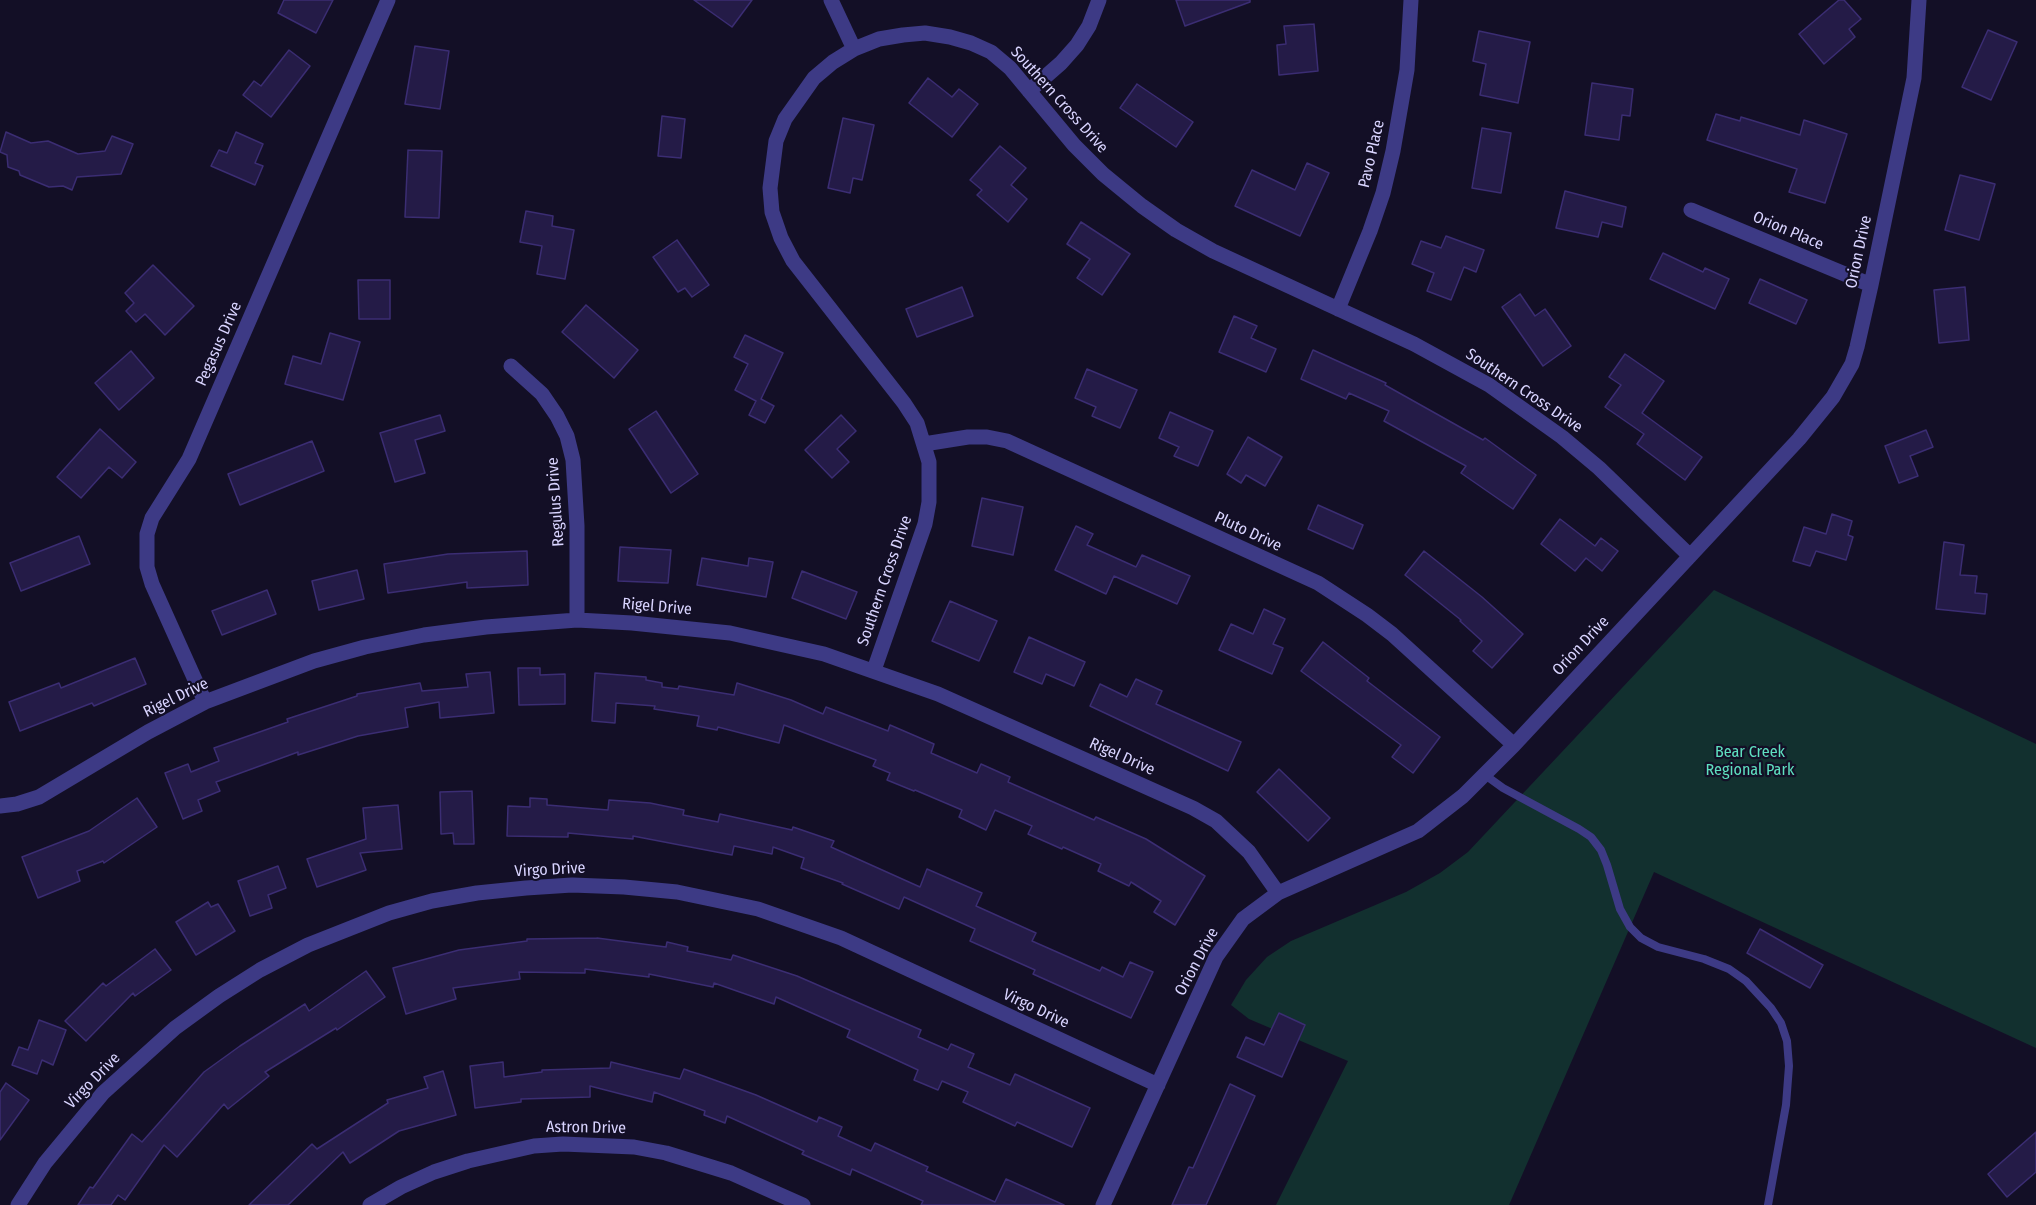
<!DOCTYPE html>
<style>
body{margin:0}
canvas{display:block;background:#130f26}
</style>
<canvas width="2036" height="1205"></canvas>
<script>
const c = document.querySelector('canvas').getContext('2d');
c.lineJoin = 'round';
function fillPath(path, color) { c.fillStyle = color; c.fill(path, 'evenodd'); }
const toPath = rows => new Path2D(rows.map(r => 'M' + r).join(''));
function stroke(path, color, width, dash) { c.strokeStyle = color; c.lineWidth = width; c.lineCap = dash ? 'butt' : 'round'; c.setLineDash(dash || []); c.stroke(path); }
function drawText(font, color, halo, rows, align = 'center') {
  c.font = font + ' "Fira Sans Condensed",sans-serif'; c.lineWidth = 4.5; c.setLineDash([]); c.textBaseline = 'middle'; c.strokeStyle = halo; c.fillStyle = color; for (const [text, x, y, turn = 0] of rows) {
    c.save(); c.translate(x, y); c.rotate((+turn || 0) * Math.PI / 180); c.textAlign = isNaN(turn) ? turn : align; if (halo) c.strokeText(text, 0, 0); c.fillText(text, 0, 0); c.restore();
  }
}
const green = toPath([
 [1714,590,2036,744,2036,1048,1654,872,1509,1205,1276,1205,1348,1061,1249,1019,1231,1005,1246,980,1267,957,1291,941,1406,892,1440,873,1468,852]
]);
const building = toPath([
 [284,0,333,0,316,33,278,13,284,0],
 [694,0,752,0,732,27,694,0],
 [1176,0,1250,0,1250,2,1185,26,1176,0],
 [1839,0,1844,0,1861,19,1849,29,1855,37,1824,64,1799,34,1839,0],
 [1314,24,1318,71,1279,75,1277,45,1286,44,1284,26,1314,24],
 [1988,30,2017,42,1991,100,1962,87,1988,30],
 [1479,31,1530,42,1518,103,1480,95,1486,64,1473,61,1479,31],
 [415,46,449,51,440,109,405,104,415,46],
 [289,50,310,66,271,117,243,95,254,81,261,86,289,50],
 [928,78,952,97,959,89,978,104,952,137,909,103,928,78],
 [1592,83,1633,89,1630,116,1622,115,1619,140,1585,135,1592,83],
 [1137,84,1193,122,1176,147,1120,108,1137,84],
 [1716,114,1740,121,1741,117,1800,135,1804,120,1847,134,1825,203,1789,192,1797,169,1707,140,1716,114],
 [662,116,685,119,681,158,658,156,662,116],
 [843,118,874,125,862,180,853,178,850,193,828,188,843,118],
 [1482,128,1511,133,1501,193,1472,188,1482,128],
 [6,132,31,143,48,141,78,154,105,151,112,136,133,144,121,174,77,177,72,190,63,186,49,187,20,175,19,171,8,167,7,155,0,152,6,132],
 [236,132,263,144,255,163,263,166,255,185,211,166,219,150,227,153,236,132],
 [1000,146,1026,168,1011,185,1027,199,1008,222,977,195,982,190,970,180,1000,146],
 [408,150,442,151,439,218,405,217,408,150],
 [1307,163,1329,173,1300,236,1235,206,1252,170,1295,190,1307,163],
 [1960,175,1995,184,1979,240,1945,230,1960,175],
 [1565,191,1626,207,1622,227,1602,222,1598,237,1556,228,1565,191],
 [526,211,553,216,552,226,574,230,565,279,537,274,542,246,520,242,526,211],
 [1081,222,1130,254,1102,295,1077,278,1090,259,1067,244,1081,222],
 [1446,236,1484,250,1476,272,1464,267,1451,300,1427,291,1434,273,1412,264,1421,241,1441,248,1446,236],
 [677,240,709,285,692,297,685,288,678,292,653,257,677,240],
 [1663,253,1703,272,1705,268,1729,279,1715,309,1650,279,1663,253],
 [153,265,194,306,165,335,145,314,136,322,126,311,134,303,125,293,153,265],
 [1760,279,1807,300,1796,324,1749,303,1760,279],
 [358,280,390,280,390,319,359,319,358,280],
 [962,287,973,316,917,337,906,309,962,287],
 [1965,287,1969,340,1939,343,1934,290,1965,287],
 [1520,294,1535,316,1545,309,1571,346,1543,366,1502,307,1520,294],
 [586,305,638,350,614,378,562,332,586,305],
 [1234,316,1257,326,1251,338,1276,349,1266,372,1219,352,1234,316],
 [330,333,360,342,343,400,285,384,293,356,321,364,330,333],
 [745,335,783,353,761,399,774,406,765,423,749,415,756,401,735,390,748,364,734,357,745,335],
 [1313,350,1386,383,1385,385,1483,440,1485,438,1536,475,1513,509,1461,473,1466,466,1384,421,1389,411,1349,393,1346,399,1301,379,1313,350],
 [131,351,154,378,119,410,95,383,131,351],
 [1625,354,1664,381,1642,413,1702,457,1685,480,1637,444,1644,434,1605,407,1621,385,1609,377,1625,354],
 [1087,369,1137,390,1120,428,1092,416,1096,407,1075,398,1087,369],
 [656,411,698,474,671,493,629,429,656,411],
 [1170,412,1213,431,1198,466,1174,456,1179,447,1159,438,1170,412],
 [440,415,445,431,415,440,425,473,395,482,380,433,440,415],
 [841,415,856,431,837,449,849,462,832,478,805,450,841,415],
 [100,429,136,462,122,478,109,467,81,498,57,477,100,429],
 [1926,430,1933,447,1910,456,1918,476,1899,483,1885,446,1926,430],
 [1248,437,1282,457,1265,486,1246,475,1241,483,1227,474,1248,437],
 [312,441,324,471,240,505,228,474,312,441],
 [982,498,1023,507,1013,555,972,546,982,498],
 [1318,505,1363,525,1353,549,1308,529,1318,505],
 [1832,514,1852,521,1848,535,1853,537,1846,560,1816,551,1810,566,1793,561,1804,527,1826,534,1832,514],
 [1560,519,1595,546,1601,538,1618,551,1602,571,1586,558,1575,571,1541,544,1560,519],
 [1076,526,1093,534,1087,545,1136,567,1142,555,1190,576,1177,604,1114,576,1106,594,1055,570,1076,526],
 [79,536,90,564,21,591,10,563,79,536],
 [1944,542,1964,545,1960,575,1977,576,1975,593,1987,594,1985,614,1936,609,1944,542],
 [620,547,671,550,668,583,618,581,620,547],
 [527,551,528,585,467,588,467,582,388,593,384,564,448,554,527,551],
 [1424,551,1482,597,1523,634,1492,668,1473,651,1482,641,1460,621,1461,620,1405,575,1424,551],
 [702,558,748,566,749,558,773,562,766,597,697,585,702,558],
 [357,570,364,599,319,610,312,581,357,570],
 [802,571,857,592,846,619,792,598,802,571],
 [267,590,276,614,222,635,212,611,267,590],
 [950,601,997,621,979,661,932,641,950,601],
 [1264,609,1285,619,1273,644,1283,648,1272,674,1219,650,1231,624,1253,634,1264,609],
 [1029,637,1085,662,1074,686,1046,674,1042,684,1014,672,1029,637],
 [1323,642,1369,678,1367,681,1440,737,1413,773,1392,757,1401,745,1301,671,1323,642],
 [135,658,146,684,94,706,92,703,20,731,9,702,59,683,61,688,135,658],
 [518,668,540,668,540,675,565,674,565,704,519,705,518,668],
 [490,672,494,713,440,718,439,702,405,708,408,727,358,736,298,755,298,752,216,782,220,791,198,800,202,811,183,819,165,773,188,764,191,772,219,761,214,748,288,722,287,719,357,696,357,694,420,683,422,691,468,687,466,674,490,672],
 [595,673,646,677,646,680,662,683,662,687,678,689,679,686,734,695,737,683,791,700,823,714,826,707,888,731,890,725,934,744,931,753,977,773,981,764,1010,777,1008,782,1094,820,1096,817,1146,839,1205,876,1175,925,1154,912,1161,901,1131,882,1129,886,1098,871,1101,864,1063,847,1062,849,1028,834,1032,826,995,810,986,830,959,817,962,810,915,790,914,791,887,780,890,773,873,766,876,760,784,725,779,743,718,727,717,730,697,726,699,716,654,709,655,706,616,703,615,723,592,721,595,673],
 [1136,679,1162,691,1156,704,1241,742,1228,771,1090,706,1100,684,1127,697,1136,679],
 [1279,769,1330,818,1308,841,1257,792,1279,769],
 [472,791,474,844,454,844,453,833,441,834,440,792,472,791],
 [137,798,157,827,104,863,103,861,77,871,80,881,38,898,22,857,89,831,137,798],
 [530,798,547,799,547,805,608,810,609,800,650,803,684,810,683,815,718,822,720,814,792,830,793,827,834,841,831,847,920,887,927,869,982,893,976,906,1036,933,1032,941,1100,971,1102,967,1123,977,1130,962,1153,972,1131,1018,1033,974,1035,970,970,941,975,929,904,897,899,909,842,884,843,883,801,868,804,858,773,847,772,854,734,846,732,855,633,836,633,839,568,833,568,837,507,836,508,806,530,807,530,798],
 [398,805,402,849,360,853,366,870,317,887,307,859,366,839,363,808,398,805],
 [278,866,286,888,268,895,272,908,250,916,238,881,278,866],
 [208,902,211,907,218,904,235,931,196,955,176,922,208,902],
 [1760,929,1823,965,1810,988,1747,953,1760,929],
 [597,938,666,947,667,942,688,947,687,951,731,960,733,955,797,976,921,1030,918,1037,948,1050,951,1044,974,1054,968,1067,1010,1085,1015,1074,1090,1108,1072,1147,1017,1122,1015,1126,963,1102,968,1092,942,1081,938,1090,914,1080,918,1070,847,1037,850,1030,776,997,774,1004,714,983,713,987,649,974,649,977,585,969,585,973,519,972,520,979,453,988,456,999,406,1014,393,968,459,950,527,941,527,939,597,938],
 [155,949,171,970,135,996,133,993,86,1041,65,1021,103,983,106,986,155,949],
 [366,971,385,997,337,1030,336,1028,265,1072,269,1076,228,1109,224,1104,177,1157,164,1145,125,1200,118,1195,111,1205,78,1205,90,1187,93,1188,132,1134,142,1142,204,1072,240,1046,305,1004,309,1011,366,971],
 [1279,1013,1305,1025,1282,1077,1237,1057,1246,1037,1264,1045,1279,1013],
 [39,1020,66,1030,53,1065,42,1060,37,1074,12,1065,19,1047,28,1050,39,1020],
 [503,1062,504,1077,542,1072,542,1070,610,1068,611,1062,680,1079,684,1069,756,1095,817,1122,819,1117,842,1127,838,1136,871,1151,875,1143,928,1167,926,1171,995,1202,1006,1179,1064,1205,921,1205,923,1201,852,1169,850,1175,802,1154,804,1151,727,1116,725,1123,704,1115,705,1111,654,1092,652,1102,590,1086,590,1097,521,1099,521,1102,475,1108,470,1066,503,1062],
 [443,1071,456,1115,399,1131,350,1163,343,1152,288,1205,249,1205,312,1144,317,1149,388,1103,387,1100,428,1088,424,1077,443,1071],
 [6,1083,29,1100,0,1140,0,1092,6,1083],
 [1230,1084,1255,1096,1206,1205,1172,1205,1189,1167,1193,1168,1230,1084],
 [2036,1132,2036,1172,2007,1197,1988,1174,2036,1132]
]);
const service = toPath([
 [1485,775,1503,788,1579,829,1591,837,1601,850,1607,865,1620,909,1630,927,1641,938,1658,947,1704,959,1729,969,1746,981,1771,1008,1781,1023,1787,1041,1789,1066,1786,1105,1768,1205]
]);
const minor = toPath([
 [831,0,854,49],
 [1029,91,1061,63,1077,45,1089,26,1099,0],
 [1691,210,1871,285],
 [1338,309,1370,231,1383,193,1393,151,1407,70,1411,0],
 [511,366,542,394,557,416,567,436,573,460,577,526,577,620],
 [924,444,968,437,987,437,1007,441,1318,583,1367,615,1392,634,1514,745],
 [874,670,925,524,929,502,929,462,917,423,904,403,793,261,781,238,772,212,770,188,776,141,785,119,814,78,833,62,854,49,879,39,903,35,925,33,950,37,971,43,991,52,1010,68,1074,145,1103,174,1142,206,1176,230,1213,251,1414,344,1489,385,1562,437,1599,468,1690,556],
 [205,702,152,584,147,567,147,534,152,518,189,459,388,0],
 [0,806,17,804,39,797,148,732,205,702,314,661,365,647,424,635,486,627,577,620,632,623,730,633,824,654,938,694,1193,808,1216,821,1249,852,1278,893],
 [18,1205,45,1163,103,1093,175,1028,219,996,260,970,308,945,389,913,432,901,477,893,526,888,572,885,624,887,677,892,758,909,841,938,1158,1085],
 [370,1205,401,1187,434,1172,468,1161,534,1146,563,1144,634,1147,666,1153,731,1173,803,1205],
 [1103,1205,1216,957,1243,919,1278,893,1418,831,1463,796,1514,745,1799,439,1833,397,1852,364,1857,347,1871,285,1914,78,1919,0]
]);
const streetNames = [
 ["Southern Cross Drive",1059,100,48],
 ["Pavo Place",1372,154,-77],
 ["Orion Place",1788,231,23],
 ["Orion Drive",1859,252,-78],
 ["Pegasus Drive",219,344,-66],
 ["Southern Cross Drive",1524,391,34],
 ["Regulus Drive",556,502,-94],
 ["Pluto Drive",1248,532,25],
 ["Southern Cross Drive",885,581,-71],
 ["Rigel Drive",657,607,5],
 ["Orion Drive",1581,646,-47],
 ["Rigel Drive",176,698,-26],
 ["Rigel Drive",1122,757,24],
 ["Virgo Drive",550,870,-3],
 ["Orion Drive",1197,962,-62],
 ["Virgo Drive",1036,1009,25],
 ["Virgo Drive",93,1081,-46],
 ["Astron Drive",586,1128,1]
];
const parkNames = [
 ["Bear Creek",1750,753],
 ["Regional Park",1750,771]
];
fillPath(green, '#12302f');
fillPath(building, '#241b47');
stroke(building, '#3b2d73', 1.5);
stroke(service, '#3d3a85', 8);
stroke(minor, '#3d3a85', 15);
drawText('16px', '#d9d4ff', '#130f26', streetNames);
drawText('16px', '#5fe0c0', '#130f26', parkNames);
</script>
